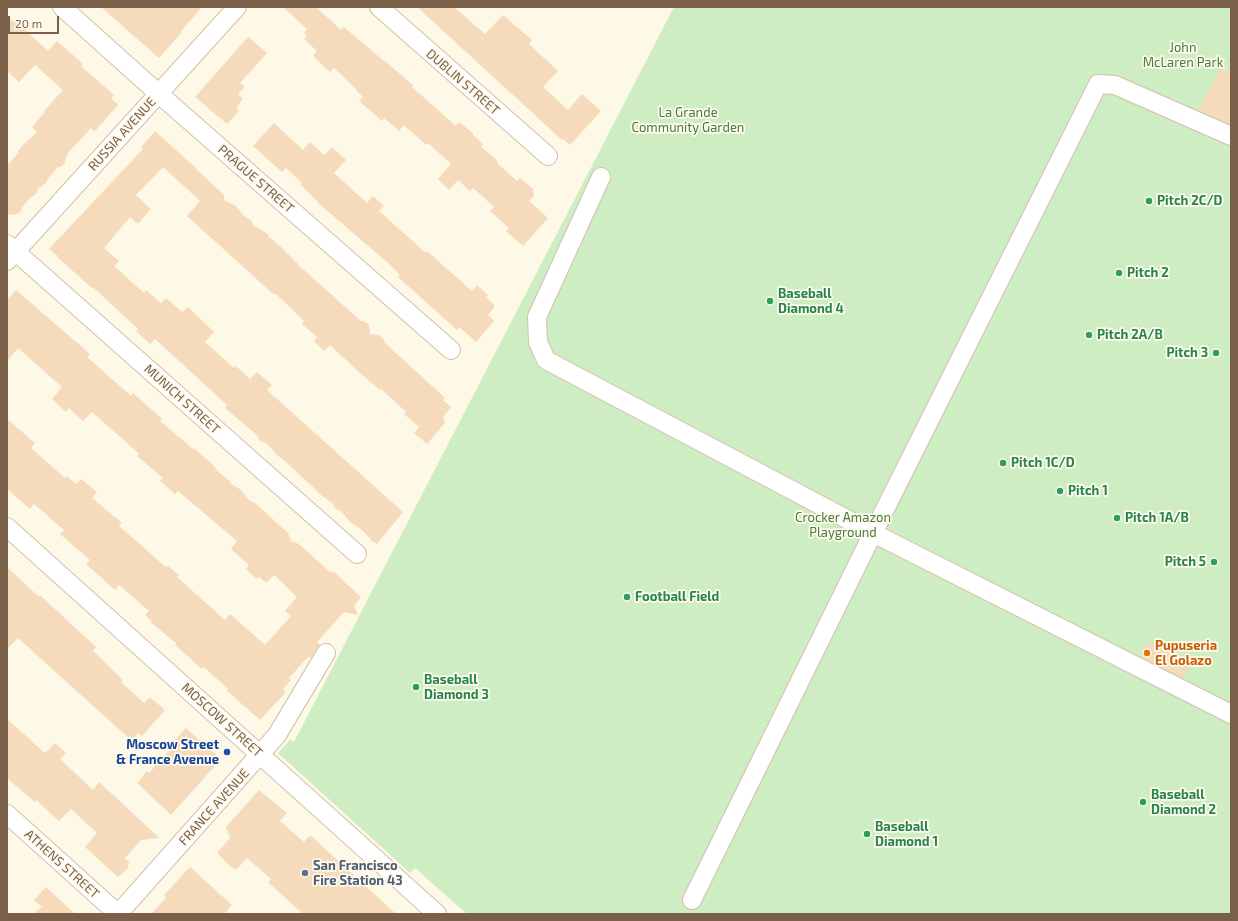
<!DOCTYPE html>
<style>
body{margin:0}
#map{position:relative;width:1238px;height:921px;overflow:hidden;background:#fef8e6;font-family:"Exo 2",sans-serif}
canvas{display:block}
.frame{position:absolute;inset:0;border:8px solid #7a6048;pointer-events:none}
.scale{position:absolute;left:8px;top:16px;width:51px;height:18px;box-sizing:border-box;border:2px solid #7a6048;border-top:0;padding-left:5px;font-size:12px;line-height:14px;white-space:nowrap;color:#7a6048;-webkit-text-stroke:3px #fffaee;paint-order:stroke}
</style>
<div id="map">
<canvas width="1238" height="921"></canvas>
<div class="frame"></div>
<div class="scale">20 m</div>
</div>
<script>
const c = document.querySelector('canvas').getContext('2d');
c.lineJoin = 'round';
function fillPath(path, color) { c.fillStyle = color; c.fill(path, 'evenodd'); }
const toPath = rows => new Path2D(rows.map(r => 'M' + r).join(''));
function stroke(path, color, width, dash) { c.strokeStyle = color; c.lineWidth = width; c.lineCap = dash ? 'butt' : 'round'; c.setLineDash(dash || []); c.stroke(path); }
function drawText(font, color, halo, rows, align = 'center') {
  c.font = font + ' "Exo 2",sans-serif'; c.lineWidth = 3.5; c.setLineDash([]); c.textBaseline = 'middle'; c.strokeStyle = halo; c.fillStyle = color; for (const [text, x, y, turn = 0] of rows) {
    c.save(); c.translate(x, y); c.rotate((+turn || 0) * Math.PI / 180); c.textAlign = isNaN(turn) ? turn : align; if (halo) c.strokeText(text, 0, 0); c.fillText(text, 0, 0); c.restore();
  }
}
const green = toPath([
 [674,7,1231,7,1231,914,467,914,415,868,410,873,278,753,290,740,294,742]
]);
const building = toPath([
 [101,7,202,7,181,31,182,32,159,58],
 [283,7,316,7,341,30,344,27,385,62,385,61,413,85,412,87,456,126,459,122,474,134,473,135,483,144,481,147,496,159,498,164,517,181,520,178,533,189,534,196,529,201,548,218,523,246,506,231,509,228,490,211,494,207,473,188,470,191,458,180,449,190,438,179,451,164,428,143,426,145,404,125,399,131,384,118,382,121,359,101,363,97,356,90,357,90,334,68,330,72,313,56,317,51,304,39,307,35,304,33,307,29],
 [417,7,454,7,485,34,503,15,532,40,529,44,558,71,543,87,568,110,582,94,601,111,570,145,563,139,562,140],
 [7,17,21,26,48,51,57,41,83,64,81,66,114,95,111,98,118,105,95,131,91,128,68,153,64,164,61,167,58,167,49,177,46,183,39,188,35,195,31,197,23,206,20,212,17,214,7,215,7,166,18,153,18,151,24,144,37,132,32,127,45,112,44,111,63,90,35,65,19,82,7,71],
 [248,37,267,53,240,83,245,87,238,94,243,99,237,106,238,107,236,109,239,111,227,124,195,97],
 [1221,68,1231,73,1231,119,1229,124,1198,110],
 [274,123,303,150,310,142,324,155,332,147,346,160,334,173,367,203,373,196,384,206,379,211,426,253,427,251,472,291,477,285,488,295,486,297,495,306,488,315,494,321,476,342,459,327,457,330,398,277,400,275,387,262,318,203,318,202,301,185,301,182,286,168,282,172,253,146],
 [155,131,197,169,196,169,224,195,224,200,236,206,244,216,252,221,253,225,268,234,268,236,281,247,298,264,297,264,314,279,361,321,364,321,369,325,370,334,379,335,383,338,384,342,445,398,443,400,451,407,443,417,445,423,427,444,414,433,419,427,404,414,406,412,381,389,380,390,361,374,330,345,324,351,314,341,317,337,302,324,304,321,295,312,276,294,272,293,187,216,200,201,163,167,136,195,151,209,138,224,130,217,104,248,119,261,114,266,144,293,146,290,161,303,166,298,182,312,188,307,214,332,205,342,234,368,236,366,250,379,257,372,272,385,267,390,403,512,377,544,372,541,363,531,349,521,342,512,336,509,332,503,324,497,322,496,311,485,304,479,287,463,277,455,267,444,259,440,258,436,225,408,227,405,155,339,150,344,136,331,138,329,93,287,92,288,57,257,58,256,49,249,143,149,141,147],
 [16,290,90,354,87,357,131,396,133,393,162,419,160,421,193,449,194,448,212,464,215,467,216,470,230,481,230,483,241,490,250,501,255,503,288,533,291,541,299,544,330,572,334,572,361,597,354,606,358,615,344,612,317,642,320,645,311,658,308,657,289,678,291,680,283,689,286,692,260,720,227,691,228,689,204,667,202,669,175,645,176,643,150,622,152,621,145,615,149,611,119,585,115,590,86,564,90,560,60,534,64,530,34,504,30,509,7,489,7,419,35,443,31,448,65,478,67,476,76,484,81,479,97,492,92,498,122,523,119,526,166,567,168,566,179,575,177,577,225,620,230,614,265,645,291,616,285,611,297,597,274,575,266,583,259,577,257,579,246,569,249,565,231,549,237,541,178,491,175,494,160,481,163,478,137,456,139,454,135,450,92,412,83,421,69,408,66,412,52,399,62,387,18,348,7,361,7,300],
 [7,567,37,595,41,596,96,647,93,651,123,680,121,682,144,703,150,697,165,710,142,736,138,733,132,741,18,638,7,649],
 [1147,642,1190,663,1183,678,1140,656],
 [7,719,45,753,55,743,66,753,60,759,93,790,99,782,123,804,159,838,141,840,125,858,129,862,128,868,118,877,85,847,97,833,71,809,59,821,36,800,35,802,7,778],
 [186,728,221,759,171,815,137,783,147,771,149,773,175,744,173,742],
 [259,790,287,813,280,821,304,842,310,835,396,914,303,914,268,882,271,879,247,858,236,870,230,866,217,853,230,838,226,827],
 [190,867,232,905,224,914,151,914,166,898,164,895],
 [46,887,75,914,33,914,42,907,34,900]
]);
const street = toPath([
 [62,7,159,94,451,350],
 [379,7,548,156],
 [601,177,537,317,538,342,546,360,873,533,1231,714],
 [7,244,357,554],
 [7,261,237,7],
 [7,527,437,914],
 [7,814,118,914],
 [692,900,873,533,1098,84,1115,85,1231,136],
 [118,914,277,735,326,653]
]);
const markers = [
 [1149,201,4,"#2e9e5b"],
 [1119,273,4,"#2e9e5b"],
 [770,301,4,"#2e9e5b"],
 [1089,335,4,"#2e9e5b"],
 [1216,353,4,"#2e9e5b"],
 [1003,463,4,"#2e9e5b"],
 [1060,491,4,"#2e9e5b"],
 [1117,518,4,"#2e9e5b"],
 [1214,562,4,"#2e9e5b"],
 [627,597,4,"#2e9e5b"],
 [1147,653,4,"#e8710a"],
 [416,687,4,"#2e9e5b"],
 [227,752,4,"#1a4fb4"],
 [1143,802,4,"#2e9e5b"],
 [867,834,4,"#2e9e5b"],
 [305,873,4,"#5c6f8a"]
];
const parkNames = [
 ["John",1183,48],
 ["McLaren Park",1183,63],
 ["La Grande",688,113],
 ["Community Garden",688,128],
 ["Crocker Amazon",843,518],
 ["Playground",843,533]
];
const streetNames = [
 ["DUBLIN STREET",463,82,41],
 ["RUSSIA AVENUE",122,134,-48],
 ["PRAGUE STREET",256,179,41],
 ["MUNICH STREET",182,399,42],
 ["MOSCOW STREET",222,720,42],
 ["FRANCE AVENUE",214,807,-48],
 ["ATHENS STREET",62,864,42]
];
const leisureNames = [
 ["Pitch 2C/D",1157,201],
 ["Pitch 2",1127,273],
 ["Baseball",778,294],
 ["Diamond 4",778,309],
 ["Pitch 2A/B",1097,335],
 ["Pitch 3",1208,353,"right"],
 ["Pitch 1C/D",1011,463],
 ["Pitch 1",1068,491],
 ["Pitch 1A/B",1125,518],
 ["Pitch 5",1206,562,"right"],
 ["Football Field",635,597],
 ["Baseball",424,680],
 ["Diamond 3",424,695],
 ["Baseball",1151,795],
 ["Diamond 2",1151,810],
 ["Baseball",875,827],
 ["Diamond 1",875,842]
];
const foodNames = [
 ["Pupuseria",1155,646],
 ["El Golazo",1155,661]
];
const transitNames = [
 ["Moscow Street",219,745],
 ["& France Avenue",219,760]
];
const serviceNames = [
 ["San Francisco",313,866],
 ["Fire Station 43",313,881]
];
fillPath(green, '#cfedc3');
fillPath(building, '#f5dabc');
stroke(street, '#d1c0ab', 20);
stroke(street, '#fff', 18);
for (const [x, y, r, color] of markers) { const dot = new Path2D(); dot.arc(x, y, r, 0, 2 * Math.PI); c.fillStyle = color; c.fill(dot); stroke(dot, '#fffaee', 1.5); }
drawText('13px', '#477a3c', '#fffaee', parkNames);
drawText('13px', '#7a6048', '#fffaee', streetNames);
drawText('bold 13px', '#27864d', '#fffaee', leisureNames, 'left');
drawText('bold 13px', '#c56008', '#fffaee', foodNames, 'left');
drawText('bold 13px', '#164399', '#fffaee', transitNames, 'right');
drawText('bold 13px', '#4e5e75', '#fffaee', serviceNames, 'left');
</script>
